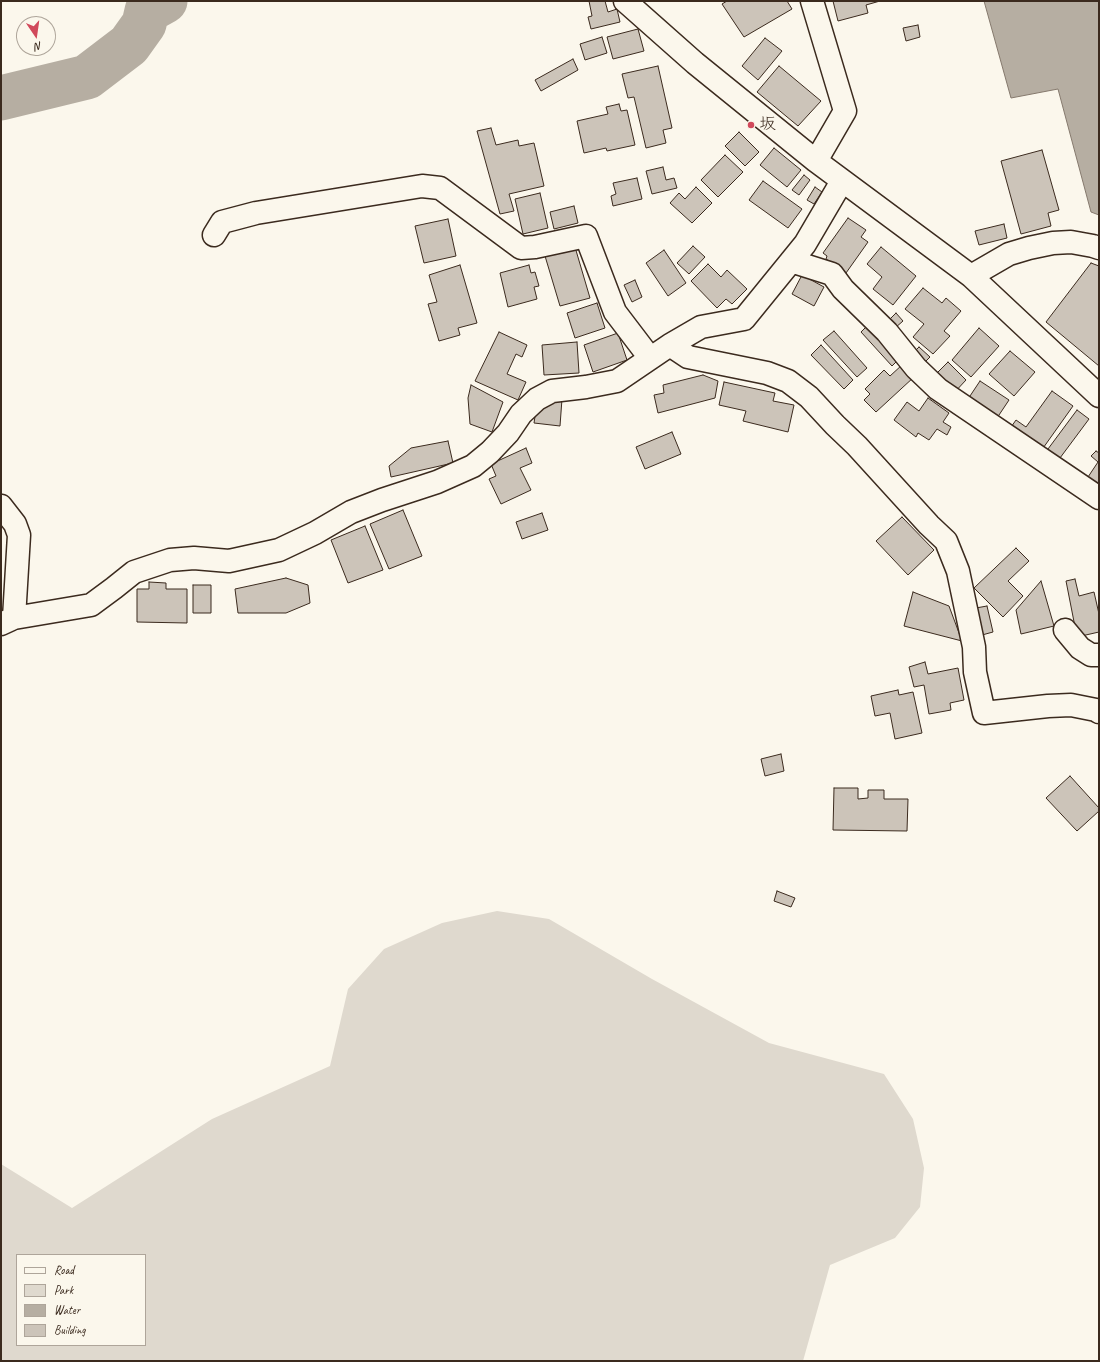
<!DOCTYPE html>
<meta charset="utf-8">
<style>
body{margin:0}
#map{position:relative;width:1100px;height:1362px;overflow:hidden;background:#fbf7ec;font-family:Caveat,sans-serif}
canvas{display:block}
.frame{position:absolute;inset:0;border:2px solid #3b2a1e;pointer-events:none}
.legend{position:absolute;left:16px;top:1254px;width:130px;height:92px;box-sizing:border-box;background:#fbf7ec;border:1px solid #aea59a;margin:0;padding:5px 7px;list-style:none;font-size:12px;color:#3b2a1e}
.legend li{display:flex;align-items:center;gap:8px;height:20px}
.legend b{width:20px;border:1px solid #aea59a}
.north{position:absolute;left:16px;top:16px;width:40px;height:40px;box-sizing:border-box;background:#fbf7ec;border:1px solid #aea59a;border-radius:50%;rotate:167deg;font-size:11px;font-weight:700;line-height:16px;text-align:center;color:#3b2a1e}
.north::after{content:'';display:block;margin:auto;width:14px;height:18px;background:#d1495b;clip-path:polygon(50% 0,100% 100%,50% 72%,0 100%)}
</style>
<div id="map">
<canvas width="1100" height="1362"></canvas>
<div class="frame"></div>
<ul class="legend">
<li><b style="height:5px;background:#fbf7ec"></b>Road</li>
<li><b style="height:11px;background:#dfd9ce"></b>Park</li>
<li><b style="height:11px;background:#b6aea2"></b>Water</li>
<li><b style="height:11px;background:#ccc4b9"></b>Building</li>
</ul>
<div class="north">N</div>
</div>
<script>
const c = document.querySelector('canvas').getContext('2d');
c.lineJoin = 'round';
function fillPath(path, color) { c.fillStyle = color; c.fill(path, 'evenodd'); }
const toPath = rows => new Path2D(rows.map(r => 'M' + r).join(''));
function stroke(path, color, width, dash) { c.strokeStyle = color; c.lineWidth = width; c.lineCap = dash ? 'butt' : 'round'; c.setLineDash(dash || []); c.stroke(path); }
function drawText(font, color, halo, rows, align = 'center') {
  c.font = font + ' Caveat,"Klee One",sans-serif'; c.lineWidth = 3; c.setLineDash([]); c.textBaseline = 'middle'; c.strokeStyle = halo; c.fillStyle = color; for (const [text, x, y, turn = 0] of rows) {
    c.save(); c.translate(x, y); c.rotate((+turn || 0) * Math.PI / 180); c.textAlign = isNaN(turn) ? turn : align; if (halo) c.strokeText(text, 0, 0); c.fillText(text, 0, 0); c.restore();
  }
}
const green = toPath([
 [497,911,549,919,652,979,769,1043,884,1074,913,1119,924,1168,920,1207,895,1238,830,1265,803,1361,1,1361,1,1164,72,1208,212,1119,330,1066,348,989,384,949,442,923],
 [17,1255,145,1255,145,1345,17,1345]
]);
const water = toPath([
 [984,1,1099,1,1099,215,1091,212,1058,89,1011,98,984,1]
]);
const river = toPath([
 [1,98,87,77,129,45,144,24,147,11,165,1]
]);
const building = toPath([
 [589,1,605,1,608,12,617,9,620,22,591,29,588,17,592,16,589,1],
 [727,1,787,1,792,9,744,37,722,4,727,1],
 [833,1,880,1,866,5,868,13,838,21,833,1],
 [918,25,920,37,906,41,903,28,918,25],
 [638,29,644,51,613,59,607,37,638,29],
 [602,37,607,53,585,60,580,44,602,37],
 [765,38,782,51,758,80,742,66,765,38],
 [573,59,578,70,541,91,535,80,573,59],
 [658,66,672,128,663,130,666,143,646,148,634,97,628,98,622,74,658,66],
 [779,66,821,101,798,126,757,92,779,66],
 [619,104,621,111,627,110,635,145,607,151,606,148,584,153,577,121,608,114,606,107,619,104],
 [491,128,496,145,518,140,519,146,534,143,544,186,509,194,514,211,500,214,477,131,491,128],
 [739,132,759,152,745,166,725,146,739,132],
 [774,148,801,170,787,187,760,165,774,148],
 [1042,150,1059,210,1048,213,1051,226,1021,234,1001,161,1042,150],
 [725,155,743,172,718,197,701,180,725,155],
 [663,167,666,180,674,178,677,188,652,194,646,171,663,167],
 [804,175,810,180,799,195,792,190,804,175],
 [637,178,642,199,613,206,611,196,616,194,613,183,637,178],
 [763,181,802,209,788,228,749,200,763,181],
 [696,187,712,203,692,223,670,203,679,193,685,199,696,187],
 [815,187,822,192,814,204,807,200,815,187],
 [540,193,548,228,523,234,515,199,540,193],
 [574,206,578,223,554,229,550,212,574,206],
 [848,218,866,230,861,237,868,242,846,273,826,259,827,256,823,253,848,218],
 [448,219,456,256,424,263,415,226,448,219],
 [1004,224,1007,238,979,245,975,231,1004,224],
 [693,246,705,257,689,274,677,263,693,246],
 [575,247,590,298,560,306,545,256,575,247],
 [881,247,916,276,893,305,873,289,882,277,867,264,881,247],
 [664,250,686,283,668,296,646,263,664,250],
 [1091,263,1099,266,1099,366,1046,322,1091,263],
 [708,264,721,277,727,270,747,289,732,304,726,299,717,308,691,281,708,264],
 [460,265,477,323,458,328,460,335,439,341,428,304,437,302,429,275,460,265],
 [529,265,531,273,535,272,539,286,534,287,537,299,508,307,500,273,529,265],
 [802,275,824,287,814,306,792,294,802,275],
 [635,280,642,297,632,302,624,285,635,280],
 [923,288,942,303,946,298,961,311,944,331,950,336,933,354,913,337,924,324,905,309,923,288],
 [597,303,605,328,575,338,567,313,597,303],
 [896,313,903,321,895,328,888,321,896,313],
 [868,325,899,359,892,366,861,332,868,325],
 [979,328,999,346,971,377,952,360,979,328],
 [834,331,867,368,857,377,823,340,834,331],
 [499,332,527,345,522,357,516,354,507,374,526,382,518,400,475,381,499,332],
 [618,333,627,360,593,372,584,345,618,333],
 [577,342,579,373,544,375,542,345,577,342],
 [821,345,853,380,844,389,811,355,821,345],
 [919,347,930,357,923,364,912,354,919,347],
 [1010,351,1035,372,1014,396,989,374,1010,351],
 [948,362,966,380,953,394,934,376,948,362],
 [902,365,914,377,876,412,864,400,870,394,865,389,884,370,890,376,902,365],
 [703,375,718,381,715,398,658,413,654,395,664,393,663,385,703,375],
 [980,381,1009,400,997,418,968,399,980,381],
 [724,382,775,393,773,401,794,405,788,432,743,421,746,411,719,405,724,382],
 [471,385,503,402,492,432,470,424,468,398,471,385],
 [1052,391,1073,406,1041,451,1009,430,1016,420,1026,427,1052,391],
 [928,398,949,413,943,422,951,427,947,435,937,429,929,440,918,433,916,437,894,420,907,402,919,411,928,398],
 [562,399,560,426,534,423,536,410,549,402,562,399],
 [1077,410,1089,419,1057,462,1045,453,1077,410],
 [672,432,681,454,645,469,636,447,672,432],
 [448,441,453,463,391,477,389,466,411,448,448,441],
 [526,448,532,463,520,468,531,490,501,504,489,479,496,476,491,464,526,448],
 [1096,451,1099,453,1099,490,1088,477,1098,462,1091,456,1096,451],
 [403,510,422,556,389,569,370,524,403,510],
 [542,513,548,530,522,539,516,522,542,513],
 [902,517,934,550,908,575,876,541,902,517],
 [365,526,383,570,348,583,331,540,365,526],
 [1016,548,1029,561,1008,581,1023,596,1003,617,974,588,1016,548],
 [286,578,308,585,310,603,286,613,238,613,235,589,286,578],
 [1075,579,1079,596,1094,592,1099,614,1099,632,1077,637,1066,581,1075,579],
 [1041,581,1054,626,1021,634,1016,610,1041,581],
 [149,582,166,583,166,589,187,589,187,623,137,622,137,589,149,589,149,582],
 [193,585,211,585,211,613,193,613,193,585],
 [913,592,949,606,962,641,904,626,913,592],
 [987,606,993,632,982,635,976,608,987,606],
 [925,662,928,674,958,668,964,700,950,703,951,710,929,714,924,685,914,687,909,667,925,662],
 [898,690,899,695,913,692,922,733,895,739,890,713,875,716,871,696,898,690],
 [781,754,784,771,765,776,761,759,781,754],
 [1070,776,1099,808,1099,811,1077,831,1046,798,1070,776],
 [834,788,858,788,858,799,868,798,868,790,884,790,884,799,908,799,907,831,833,830,834,788],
 [777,891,795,898,791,907,774,901,777,891]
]);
const street = toPath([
 [625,1,695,63,816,161,971,276,1099,396],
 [812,1,845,111,816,161],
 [842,181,805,244,744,319,701,327,670,345,688,357,767,373,788,381,809,397,835,425,857,446,929,525,946,541,958,571,974,647,975,672,984,713,1048,706,1071,705,1096,710,1099,712],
 [214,235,222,222,256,213,422,186,440,188,521,248,535,247,586,236,615,312,650,358],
 [791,261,832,274,843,289,887,332,916,368,938,389,1099,498],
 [971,276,1009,254,1029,248,1053,243,1071,242,1093,246,1099,248],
 [1,506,15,524,19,535,14,618],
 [1,624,14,618,91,605,114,588,134,572,170,560,194,558,229,561,279,550,315,533,351,512,382,500,437,482,473,466,490,452,508,433,521,414,537,399,552,391,586,387,617,381,670,345],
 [1065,630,1080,648,1091,655,1099,655]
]);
const markers = [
 [751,125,4,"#d1495b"]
];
const poiNames = [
 ["坂",759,125]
];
fillPath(green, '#dfd9ce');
fillPath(water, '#b6aea2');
stroke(water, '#85796d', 1);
stroke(river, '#b6aea2', 45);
fillPath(building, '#ccc4b9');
stroke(building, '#3b2a1e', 1);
stroke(street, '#3b2a1e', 25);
stroke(street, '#fbf7ec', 22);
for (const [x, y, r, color] of markers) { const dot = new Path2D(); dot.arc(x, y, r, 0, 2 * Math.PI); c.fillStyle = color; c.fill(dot); stroke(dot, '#fbf7ec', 1.5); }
drawText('17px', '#3b2a1e', '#fbf7ec', poiNames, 'left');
</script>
